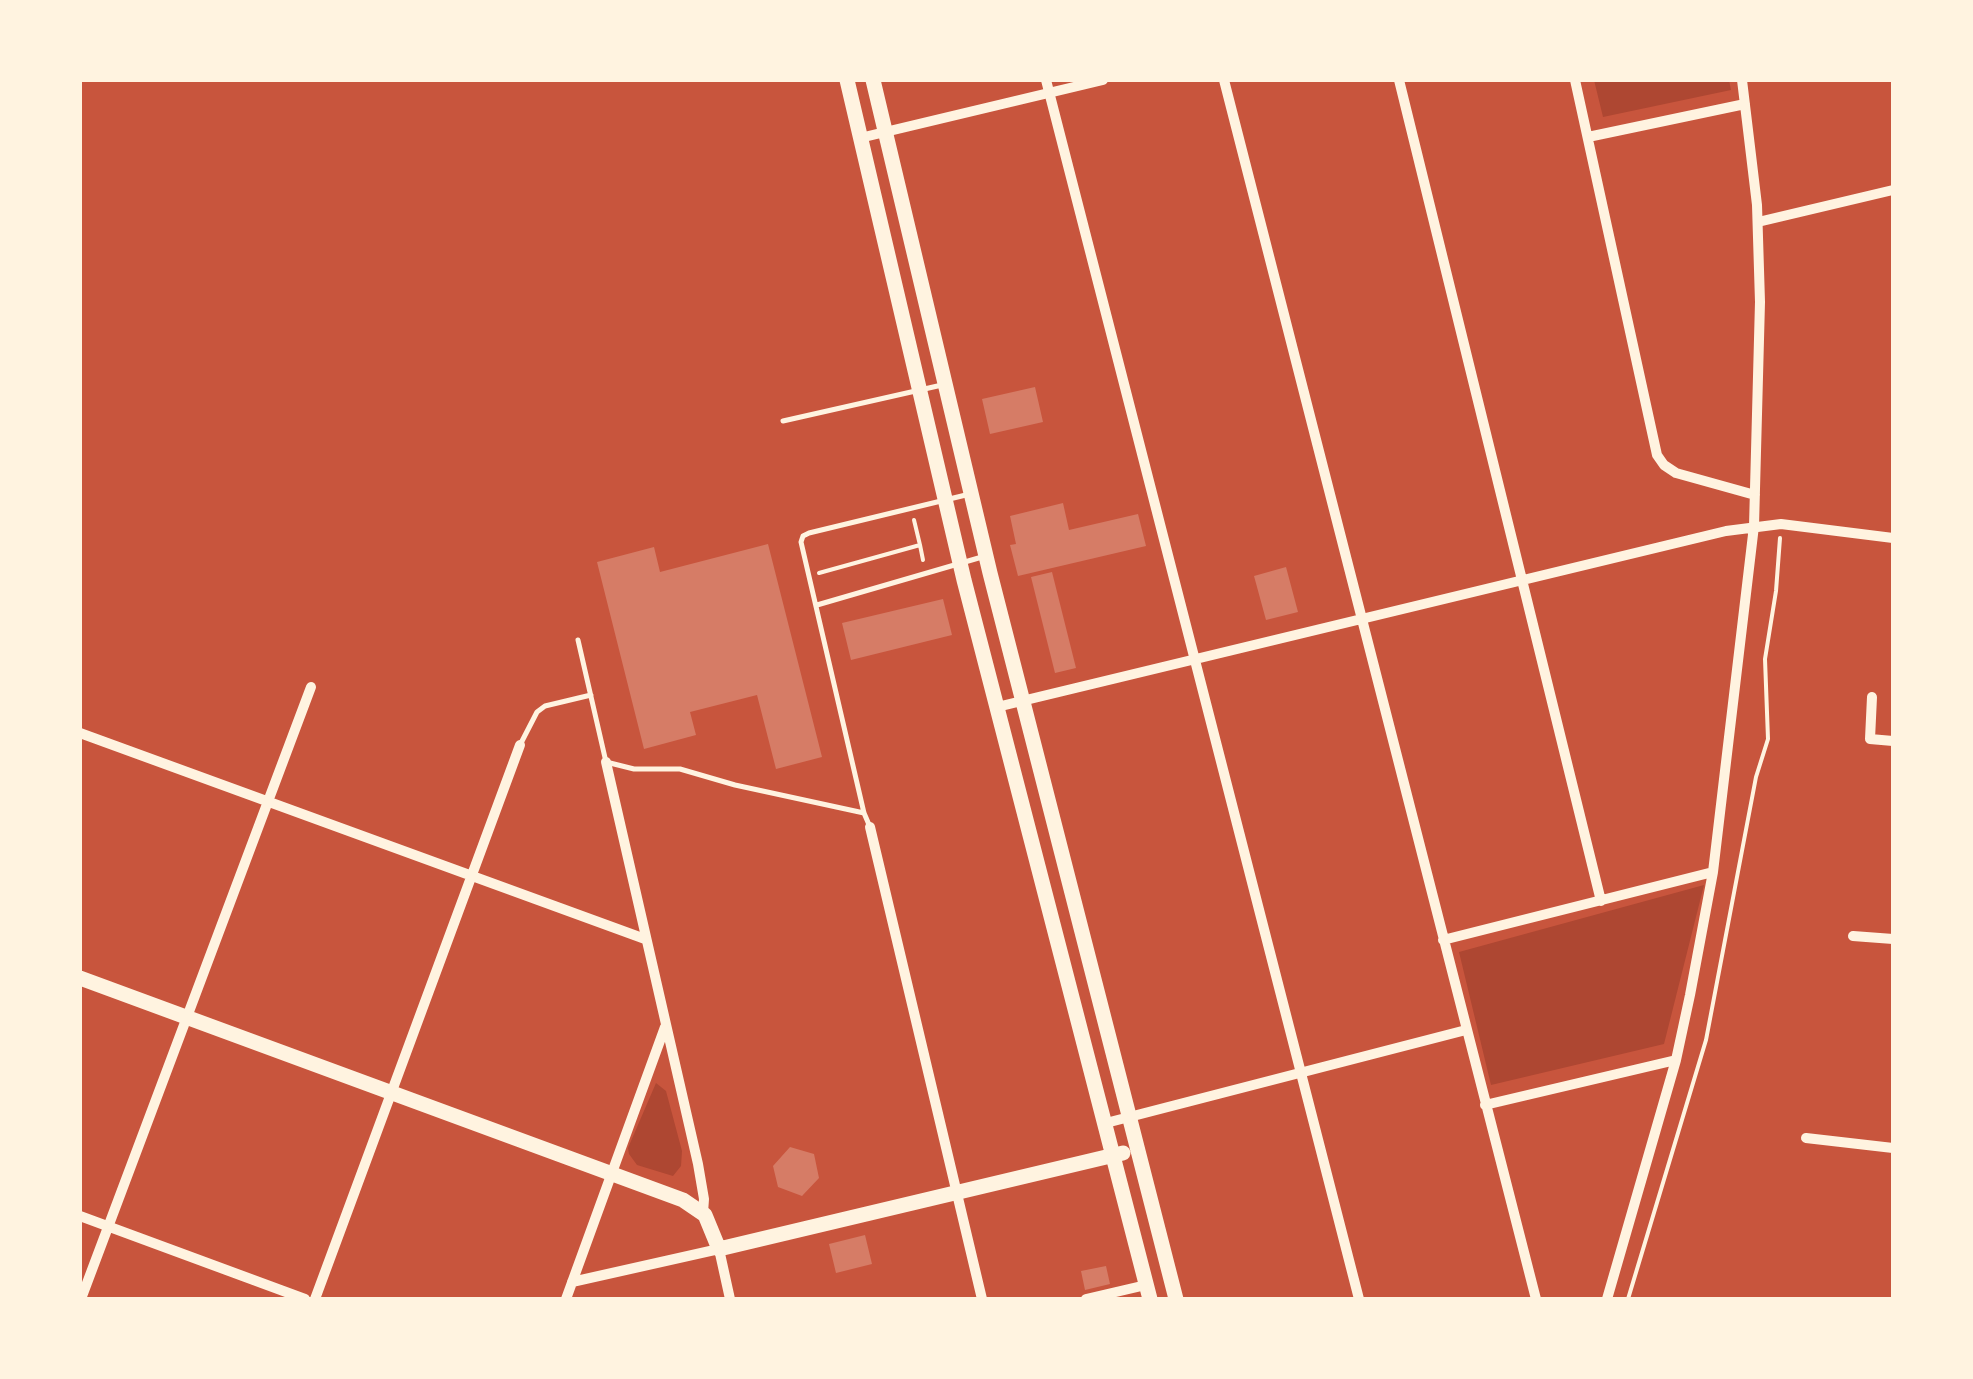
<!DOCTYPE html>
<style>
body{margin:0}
#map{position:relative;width:1973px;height:1379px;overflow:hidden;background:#c8553d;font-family:Lato,sans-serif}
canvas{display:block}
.frame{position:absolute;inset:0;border:82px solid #fff3e0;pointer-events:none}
</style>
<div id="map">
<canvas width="1973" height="1379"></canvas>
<div class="frame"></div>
</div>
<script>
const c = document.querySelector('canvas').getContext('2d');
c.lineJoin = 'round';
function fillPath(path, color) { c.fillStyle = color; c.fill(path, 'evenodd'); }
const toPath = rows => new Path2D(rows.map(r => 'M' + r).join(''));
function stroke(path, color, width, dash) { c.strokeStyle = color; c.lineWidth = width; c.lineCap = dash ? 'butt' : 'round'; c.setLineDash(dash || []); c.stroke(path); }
const green = toPath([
 [1594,80,1729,80,1731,90,1603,117],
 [1704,885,1664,1044,1491,1085,1459,952],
 [656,1083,666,1091,682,1151,681,1166,673,1176,637,1165,629,1154,628,1148]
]);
const building = toPath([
 [1035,387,1043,422,990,434,982,399],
 [1063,503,1069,530,1138,514,1146,546,1018,576,1010,545,1016,544,1010,516],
 [768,544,822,757,776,769,757,695,690,712,696,735,644,749,597,562,654,547,660,572],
 [1286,567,1298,612,1266,620,1254,576],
 [1052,572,1076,668,1055,673,1031,577],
 [943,599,952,635,851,660,842,623],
 [790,1147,814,1154,819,1178,802,1196,778,1187,773,1166],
 [865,1235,872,1264,836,1273,829,1244],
 [1106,1266,1110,1284,1085,1290,1081,1271]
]);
const path = toPath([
 [914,520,920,545],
 [819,573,920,545,923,560],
 [1628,1299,1706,1040,1756,777,1768,739,1765,659,1776,591,1780,538]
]);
const service = toPath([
 [783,421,942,385],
 [817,605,982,557],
 [578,640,606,762,634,769,680,769,735,785,864,813],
 [520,745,537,712,545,706,591,695],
 [870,827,864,813,801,542,803,536,809,533,970,494]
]);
const minor = toPath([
 [1046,80,1359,1299],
 [1224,80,1536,1299],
 [1399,80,1601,901],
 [1575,80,1657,455,1664,465,1676,473,1755,495],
 [1588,137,1745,104],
 [860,138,1103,80],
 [1758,222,1893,190],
 [1872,697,1870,739,1893,741],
 [997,707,1726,531,1781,524,1893,538],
 [80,733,645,939],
 [606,762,698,1164,704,1199,703,1213],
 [870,827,982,1299],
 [1853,936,1893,939],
 [1443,940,1713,872],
 [1485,1105,1676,1060],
 [1106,1123,1466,1030],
 [1806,1138,1893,1148],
 [80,1216,305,1299],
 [572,1282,719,1249,730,1299],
 [81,1299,311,687],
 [315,1299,520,745],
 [566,1299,665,1027],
 [1086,1299,1146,1285],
 [1607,1299,1676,1060,1690,995,1713,872,1754,526,1760,302,1757,205,1742,80]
]);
const secondary = toPath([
 [847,80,964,580,1150,1299],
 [873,80,990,573,1176,1299],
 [80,978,683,1200,705,1215,719,1249,1123,1153]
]);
fillPath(green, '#ae4732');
fillPath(building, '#d67c66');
stroke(path, '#fff3e0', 4);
stroke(service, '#fff3e0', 5);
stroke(minor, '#fff3e0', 10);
stroke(secondary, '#fff3e0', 15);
</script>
